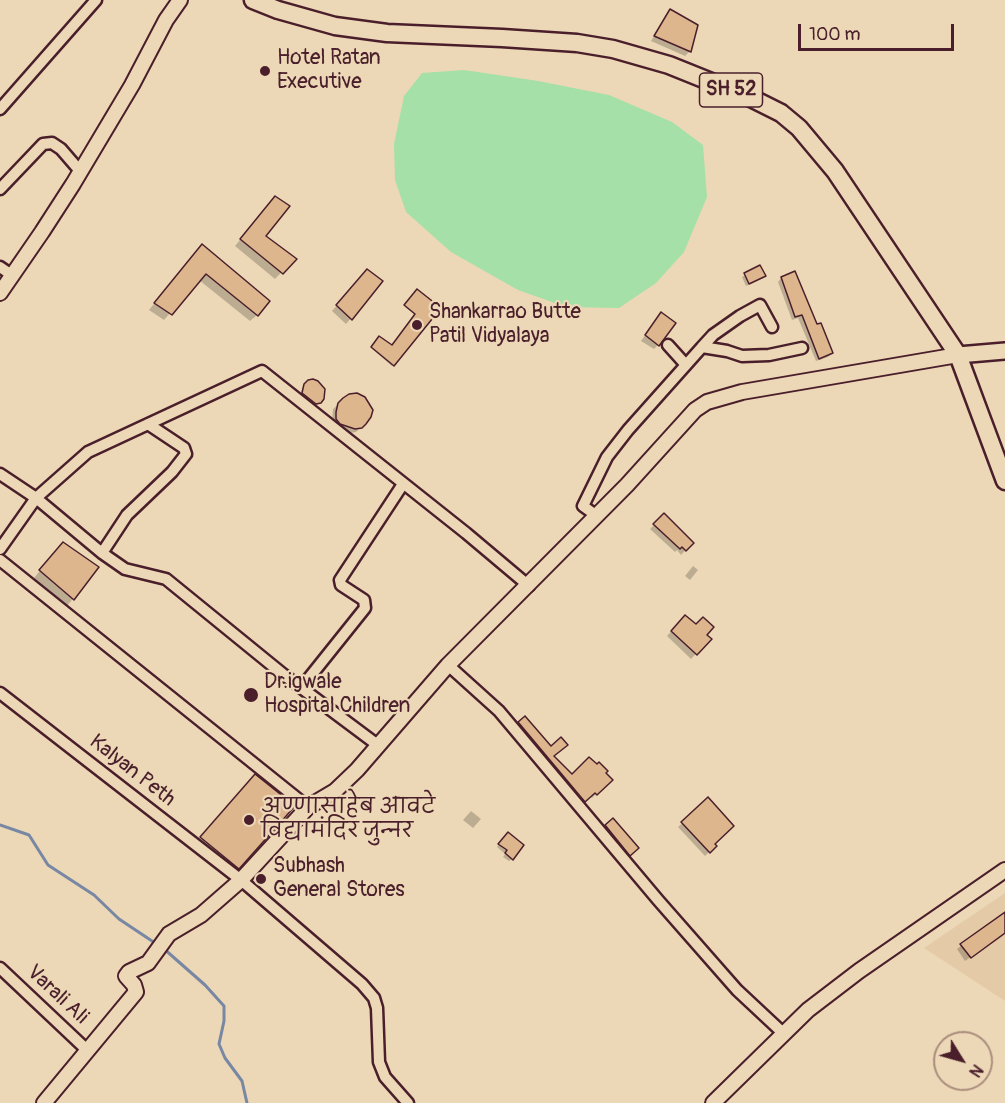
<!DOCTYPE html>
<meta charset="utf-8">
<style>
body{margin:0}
#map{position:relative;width:1005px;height:1103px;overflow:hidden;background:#ecd8b6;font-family:Pangolin,sans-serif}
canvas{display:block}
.north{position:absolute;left:933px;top:1031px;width:60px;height:60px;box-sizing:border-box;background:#ecd8b6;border:2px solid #ab8e7e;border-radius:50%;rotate:127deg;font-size:16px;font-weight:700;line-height:24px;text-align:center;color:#4a1f2b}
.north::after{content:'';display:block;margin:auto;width:21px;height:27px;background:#4a1f2b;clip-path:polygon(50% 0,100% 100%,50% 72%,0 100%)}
.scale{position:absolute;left:798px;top:24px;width:156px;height:27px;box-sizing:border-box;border:3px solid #4a1f2b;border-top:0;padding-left:8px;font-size:18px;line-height:21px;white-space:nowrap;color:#4a1f2b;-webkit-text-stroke:4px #ecd8b6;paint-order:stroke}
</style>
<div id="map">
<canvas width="1005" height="1103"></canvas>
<div class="north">N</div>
<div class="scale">100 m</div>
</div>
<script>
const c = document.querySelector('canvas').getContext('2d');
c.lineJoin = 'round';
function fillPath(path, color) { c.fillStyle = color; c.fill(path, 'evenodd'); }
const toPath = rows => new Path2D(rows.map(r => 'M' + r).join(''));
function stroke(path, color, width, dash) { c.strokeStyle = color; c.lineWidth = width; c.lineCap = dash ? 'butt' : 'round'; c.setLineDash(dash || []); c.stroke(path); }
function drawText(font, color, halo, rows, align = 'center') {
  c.font = font + ' Pangolin,"Playpen Sans Deva",sans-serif'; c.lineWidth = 4.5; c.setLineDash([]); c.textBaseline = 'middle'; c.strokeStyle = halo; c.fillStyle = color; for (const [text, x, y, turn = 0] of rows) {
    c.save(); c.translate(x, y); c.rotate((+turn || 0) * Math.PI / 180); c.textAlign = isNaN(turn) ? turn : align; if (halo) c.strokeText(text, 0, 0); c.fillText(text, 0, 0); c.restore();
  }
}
const built = toPath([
 [1005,893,1005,1001,924,948]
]);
const green = toPath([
 [464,70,538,81,609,95,672,122,703,145,707,197,684,252,656,283,619,308,566,307,518,290,451,252,406,212,395,180,394,144,404,96,422,73]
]);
const shadow = toPath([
 [670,11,690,51,685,56,651,41],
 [269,204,264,237,294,259,275,279,235,246],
 [196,252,257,315,250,321,199,280,164,320,149,310],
 [363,275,381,282,346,324,332,311],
 [745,275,764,276,746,286,742,277],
 [781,278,816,326,832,353,828,357,816,361,798,318,792,320,778,282],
 [417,291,439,308,392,366,371,348,379,338,391,347,415,315,405,307],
 [657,319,658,345,654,349,641,341],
 [308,381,320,402,316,405,313,406,300,397,302,389],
 [344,399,365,423,356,432,350,433,336,428,332,424,333,409],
 [664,515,692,543,681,555,677,550,675,552,650,529],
 [56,551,97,568,67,606,34,578],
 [693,566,698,570,690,580,685,576],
 [685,617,710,639,691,659,667,636],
 [525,718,553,756,572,776,597,766,610,780,592,798,590,796,580,805,515,727],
 [255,776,292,806,235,871,199,840],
 [708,800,713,844,715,846,705,856,678,827],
 [471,811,481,819,473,828,463,820],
 [613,820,637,848,625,859,601,831],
 [505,837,512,859,509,861,503,857,505,854,497,847],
 [1005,914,1005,933,965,961,957,949]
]);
const stream = toPath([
 [0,825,29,835,48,865,94,895,119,919,158,945],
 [163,948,205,985,224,1006,224,1021,219,1044,225,1058,242,1081,247,1103]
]);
const building = toPath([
 [670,9,698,25,691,52,654,36,670,9],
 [275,196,290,206,266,236,297,259,283,274,240,239,275,196],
 [202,244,270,301,258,316,206,274,172,315,154,303,202,244],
 [760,265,766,276,749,284,744,273,760,265],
 [367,269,383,281,352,320,336,305,367,269],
 [795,271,817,324,821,323,833,353,819,359,802,315,795,317,781,277,795,271],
 [417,289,441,308,394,366,371,347,379,336,392,345,415,314,404,305,417,289],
 [661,312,676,323,659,346,645,335,661,312],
 [313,379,318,381,325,389,324,399,321,403,316,404,302,393,304,384,308,380,313,379],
 [357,393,365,397,373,410,371,417,366,424,362,428,355,429,340,424,336,419,336,412,338,403,343,398,349,394,357,393],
 [664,513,694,543,686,551,682,547,680,549,653,524,664,513],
 [63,542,99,567,74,600,39,570,63,542],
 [685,615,696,624,703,617,714,627,707,635,712,639,697,655,671,631,685,615],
 [525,716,551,746,561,737,568,745,554,756,572,774,589,757,597,764,599,762,608,771,606,773,613,780,597,795,595,793,585,802,518,722,525,716],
 [255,774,295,806,239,869,200,837,255,774],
 [708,797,734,826,715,844,717,846,710,853,681,822,708,797],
 [613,818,639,848,630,856,605,825,613,818],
 [508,832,524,845,513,860,505,853,507,850,498,844,508,832],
 [1005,912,1005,933,971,958,960,944,1005,912]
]);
const minor = toPath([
 [0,109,96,0],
 [0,189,43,144,52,143,61,149,80,171],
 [0,267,13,276],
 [668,345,686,365],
 [702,347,713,335,740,316,760,305,772,327],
 [0,474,36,498,0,549],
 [597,516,583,506,607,457,628,430,702,347,727,351,742,356,769,355,802,348],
 [102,553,127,515,172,472,186,454,184,448,148,424],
 [0,560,308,807],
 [448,665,499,711,658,900,737,990,783,1033],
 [301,688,365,608,364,600,341,585,340,580,403,484],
 [0,693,241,880,362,984,374,998,377,1008,379,1062,385,1077,408,1103],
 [379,746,284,675,166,579,125,569,102,553,36,498,88,452,262,371,466,533,529,586],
 [0,968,87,1050]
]);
const tertiary = toPath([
 [0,293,42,232,73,184,132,85,166,20,180,0],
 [44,1103,136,992,134,985,126,976,129,972,148,963,169,934,201,915,241,880,308,807,335,791,357,770,448,665,627,485,695,410,707,402,742,392,958,355],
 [713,1103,808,1010,859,971,1005,870]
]);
const secondary = toPath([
 [958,355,1005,351]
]);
const primary = toPath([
 [253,0,278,10,335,26,387,33,502,38,577,43,613,49,669,65,751,98,781,113,799,128,835,171,958,355,1005,481]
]);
const markers = [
 [265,71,6,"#4a1f2b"],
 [417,325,6,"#4a1f2b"],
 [251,695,8,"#4a1f2b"],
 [249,820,6,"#4a1f2b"],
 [261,879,6,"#4a1f2b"]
];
const shields = [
 [731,90,63]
];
const shieldNames = [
 ["SH 52",731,90]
];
const poiNames = [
 ["Hotel Ratan",277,59],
 ["Executive",277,83],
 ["Shankarrao Butte",429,313],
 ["Patil Vidyalaya",429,337],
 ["Dr.igwale",264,683],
 ["Hospital Children",264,707],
 ["अण्णासाहेब आवटे",261,808],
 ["विद्यामंदिर जुन्नर",261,832],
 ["Subhash",273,867],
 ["General Stores",273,891]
];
const streetNames = [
 ["Kalyan Peth",132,771,38],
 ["Varali Ali",57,995,43]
];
fillPath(built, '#e5caa7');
fillPath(green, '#a4e0a7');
fillPath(shadow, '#0003');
stroke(stream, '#7887a4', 3);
fillPath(building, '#ddb68e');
stroke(building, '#4a1f2b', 1.5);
stroke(minor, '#4a1f2b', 15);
stroke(tertiary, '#4a1f2b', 18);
stroke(secondary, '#4a1f2b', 20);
stroke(primary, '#4a1f2b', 21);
stroke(minor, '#ecd8b6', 10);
stroke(tertiary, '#ecd8b6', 14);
stroke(secondary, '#ecd8b6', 15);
stroke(primary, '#ecd8b6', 16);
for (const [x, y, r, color] of markers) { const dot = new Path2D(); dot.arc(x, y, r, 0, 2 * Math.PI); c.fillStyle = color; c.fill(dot); stroke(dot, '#ecd8b6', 2); }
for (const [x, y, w] of shields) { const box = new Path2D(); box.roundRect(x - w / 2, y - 17, w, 34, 4.5); c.fillStyle = '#ecd8b6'; c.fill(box); stroke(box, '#4a1f2b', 1.5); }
drawText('bold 20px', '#4a1f2b', null, shieldNames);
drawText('21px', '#4a1f2b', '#ecd8b6', poiNames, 'left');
drawText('21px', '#4a1f2b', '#ecd8b6', streetNames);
</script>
